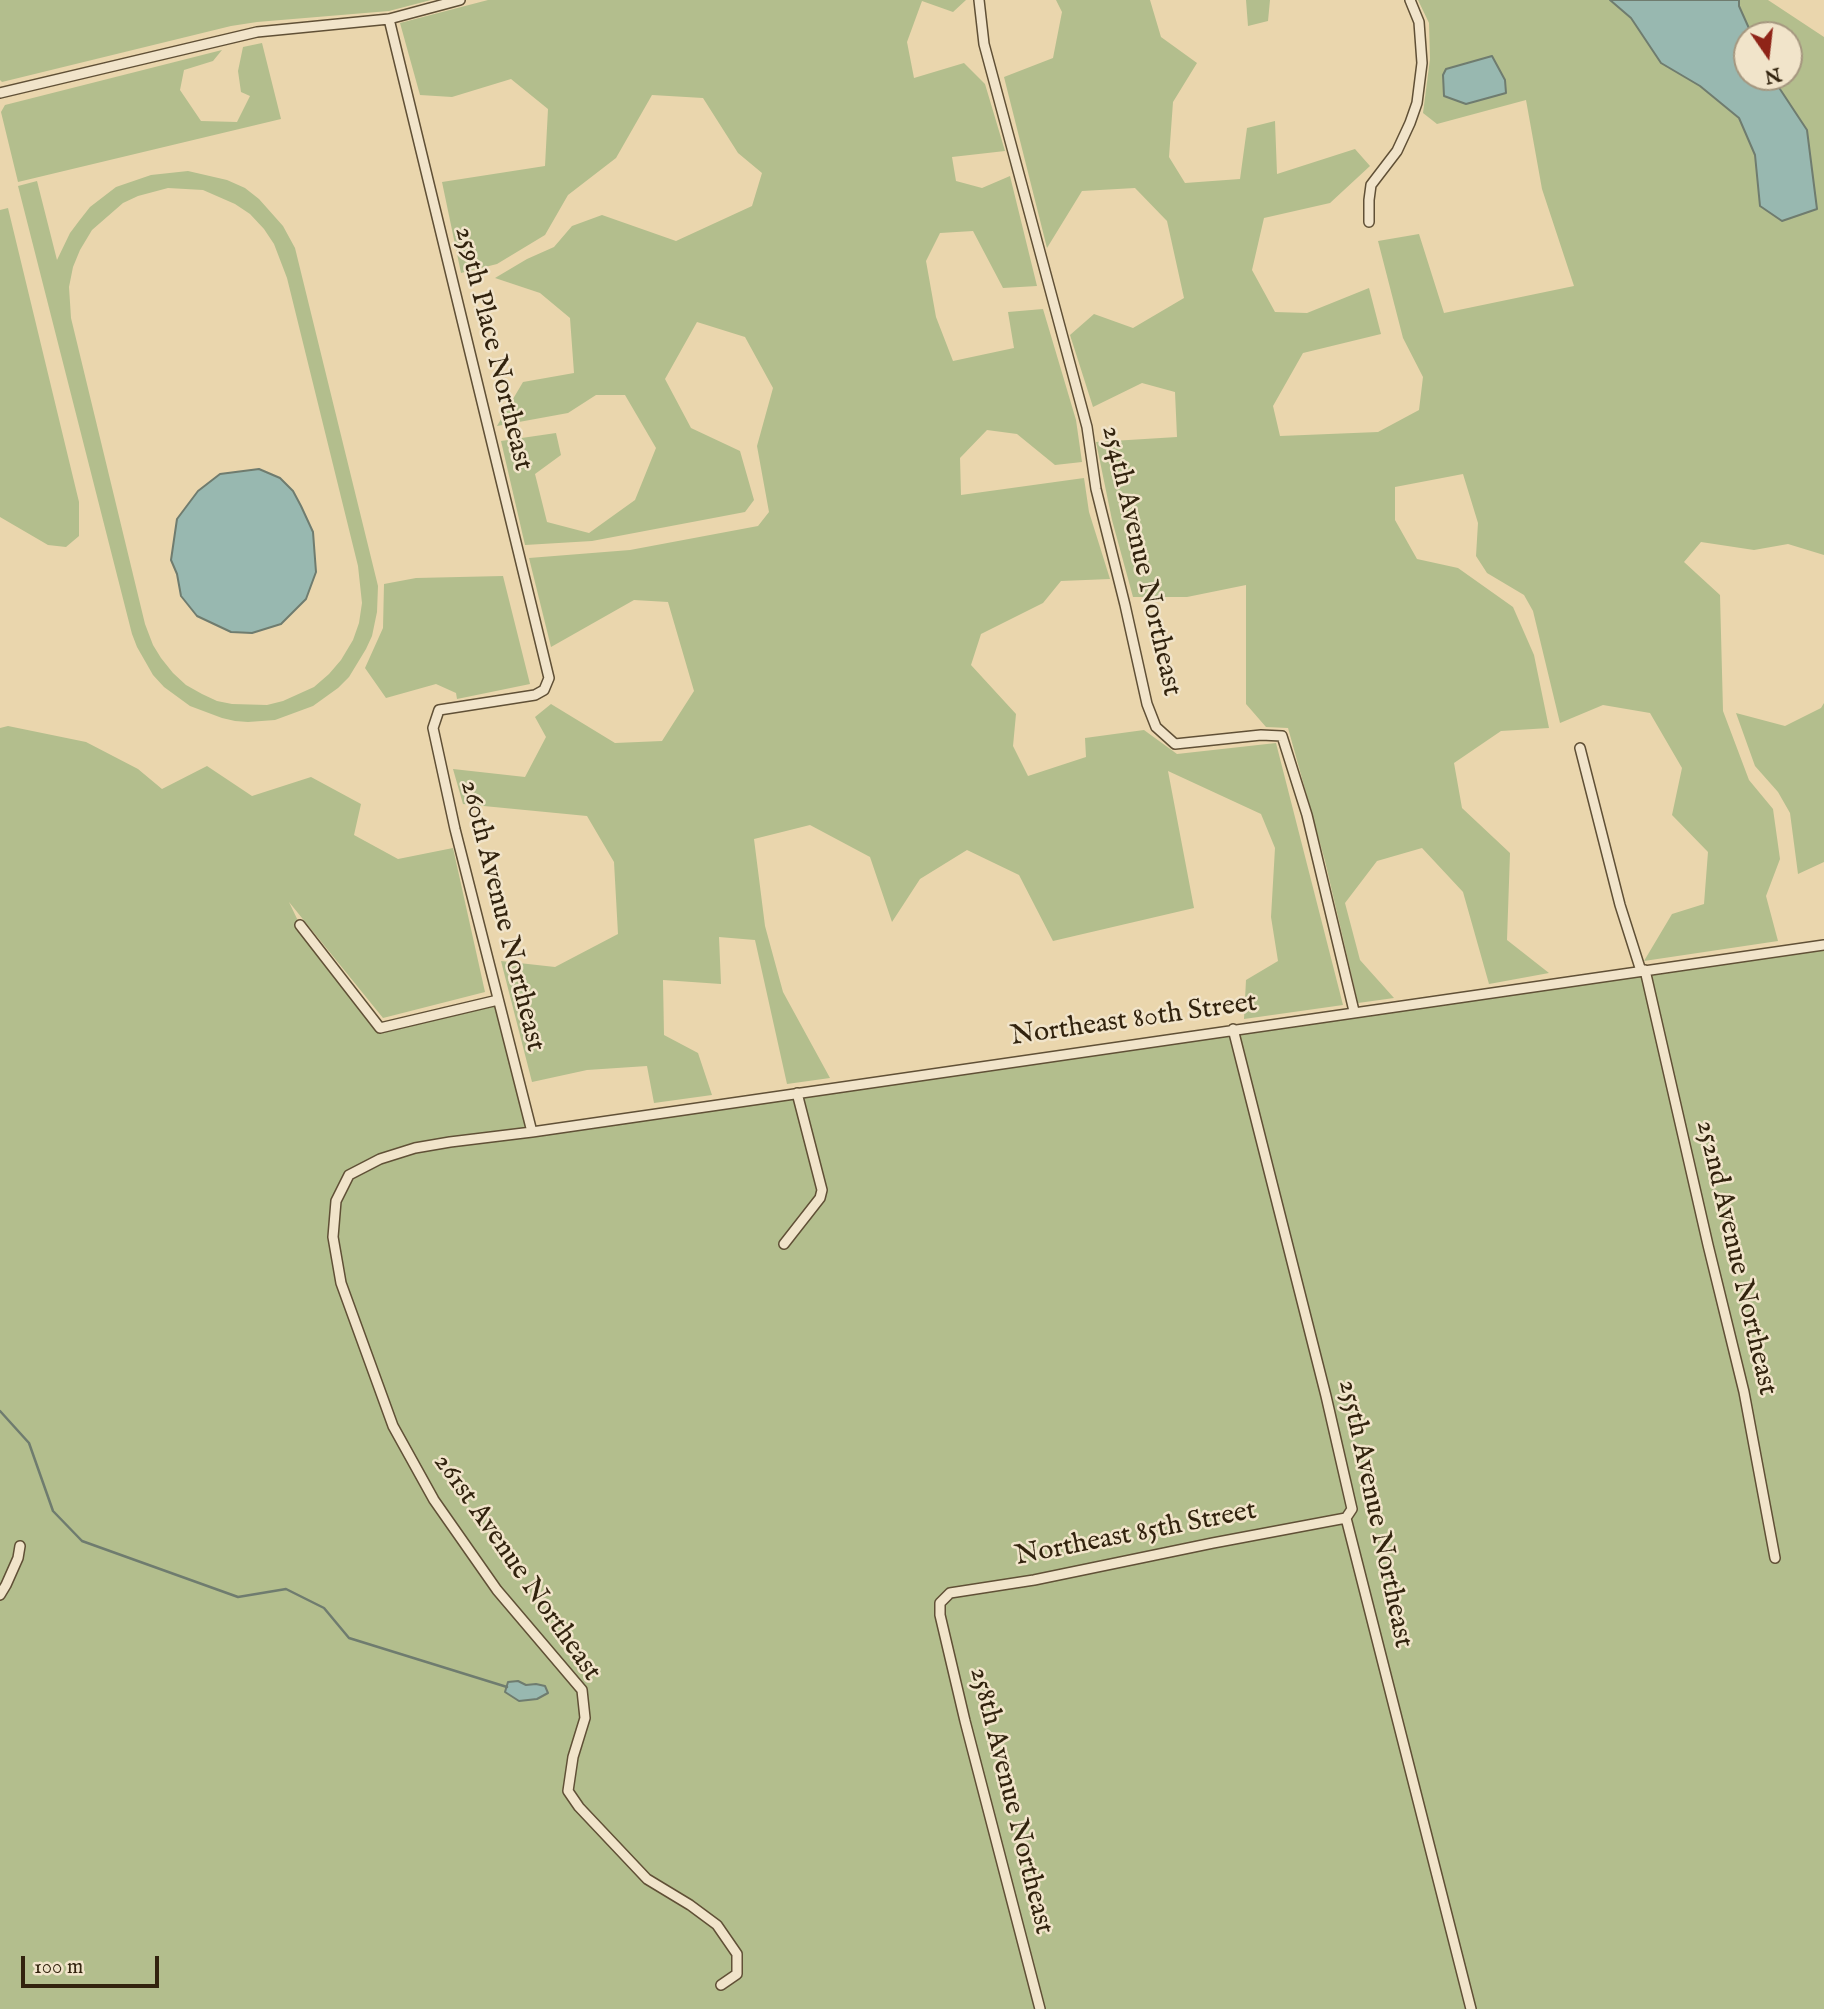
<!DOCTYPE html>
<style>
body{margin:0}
#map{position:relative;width:1824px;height:2009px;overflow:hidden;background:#ead6ad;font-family:"IM FELL English",serif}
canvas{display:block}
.north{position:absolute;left:1733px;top:21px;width:70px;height:70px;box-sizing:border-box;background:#f1e4ca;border:2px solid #a5977f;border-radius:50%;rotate:166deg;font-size:19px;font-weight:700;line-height:28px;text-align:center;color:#32230e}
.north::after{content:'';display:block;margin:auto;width:24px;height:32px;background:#8f2418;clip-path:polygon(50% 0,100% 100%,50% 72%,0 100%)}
.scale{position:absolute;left:21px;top:1956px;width:138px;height:32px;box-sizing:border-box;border:4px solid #32230e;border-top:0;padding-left:9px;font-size:21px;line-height:24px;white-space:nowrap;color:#32230e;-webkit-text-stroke:5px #f1e4ca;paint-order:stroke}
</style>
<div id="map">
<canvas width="1824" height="2009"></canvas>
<div class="north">N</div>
<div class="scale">100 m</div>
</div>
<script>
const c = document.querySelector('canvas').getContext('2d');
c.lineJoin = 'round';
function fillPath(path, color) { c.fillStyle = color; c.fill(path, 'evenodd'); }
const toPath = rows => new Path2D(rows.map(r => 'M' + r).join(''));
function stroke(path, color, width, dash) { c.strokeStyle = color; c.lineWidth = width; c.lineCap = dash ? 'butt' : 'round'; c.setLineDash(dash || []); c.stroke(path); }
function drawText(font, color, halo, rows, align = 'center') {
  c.font = font + ' "IM FELL English",serif'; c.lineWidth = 5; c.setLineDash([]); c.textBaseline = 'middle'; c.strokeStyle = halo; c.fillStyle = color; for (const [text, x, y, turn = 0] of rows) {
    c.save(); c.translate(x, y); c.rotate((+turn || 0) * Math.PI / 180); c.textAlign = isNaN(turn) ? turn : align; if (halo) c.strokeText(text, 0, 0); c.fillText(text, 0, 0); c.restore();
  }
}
const green = toPath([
 [0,0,431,0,389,11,257,22,231,26,2,82,0,80],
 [488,0,966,0,953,12,922,1,907,42,914,78,964,63,985,84,1005,151,952,157,956,181,982,188,1010,176,1037,286,1003,288,973,231,940,233,926,261,936,317,953,361,1014,348,1008,312,1043,309,1076,420,1082,462,1055,465,1017,434,987,430,960,458,961,495,1084,478,1089,512,1110,579,1061,581,1043,603,981,634,971,665,1016,714,1013,746,1028,776,1086,757,1085,738,1144,730,1177,754,1276,743,1343,1005,1244,1019,1246,980,1278,961,1271,917,1275,848,1261,814,1168,771,1194,908,1053,941,1019,875,967,850,920,879,892,922,870,857,810,825,754,839,765,926,783,992,830,1078,787,1084,755,940,719,937,721,984,663,980,664,1035,698,1053,712,1095,654,1103,647,1066,587,1070,532,1082,501,961,555,967,618,934,614,862,587,816,463,804,453,769,525,777,546,737,535,717,551,704,615,743,662,741,694,691,668,602,634,600,551,647,529,558,630,550,758,526,769,512,757,446,773,388,745,337,697,322,665,379,691,428,740,451,754,500,745,512,592,541,525,545,501,441,556,433,561,455,535,474,547,522,589,533,635,500,656,448,625,395,596,395,568,413,497,426,523,382,574,373,570,318,540,293,495,278,527,259,554,247,572,226,602,215,676,241,752,206,762,173,738,153,703,98,652,95,616,158,568,195,545,235,497,264,461,273,442,182,545,166,548,109,511,79,452,97,420,95,400,23],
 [1056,0,1150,0,1161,37,1197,63,1173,102,1169,157,1185,183,1240,179,1247,128,1275,121,1277,174,1355,149,1370,166,1330,203,1264,218,1252,270,1275,312,1307,313,1369,288,1381,334,1303,353,1273,406,1280,436,1378,432,1419,410,1423,377,1403,338,1378,241,1419,234,1444,313,1574,286,1542,189,1526,100,1437,124,1423,113,1430,59,1429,23,1418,0,1768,0,1824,37,1824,555,1788,544,1754,550,1701,542,1684,562,1720,595,1723,711,1749,780,1773,809,1780,859,1766,896,1778,941,1644,961,1672,914,1704,904,1708,852,1672,815,1682,768,1650,713,1603,705,1560,723,1533,611,1524,595,1487,573,1476,556,1478,523,1463,474,1395,487,1395,520,1417,559,1458,568,1513,607,1534,655,1549,728,1501,731,1454,763,1462,808,1510,853,1507,940,1549,973,1489,984,1463,892,1422,848,1377,861,1345,903,1360,960,1394,998,1358,1003,1325,861,1288,728,1266,727,1246,704,1246,585,1187,597,1133,597,1112,520,1096,442,1177,437,1175,392,1142,383,1093,407,1070,335,1094,314,1133,328,1184,298,1167,221,1135,188,1082,191,1047,248,1004,77,1053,58,1062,12],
 [1747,35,1789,35,1789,77,1747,77],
 [1246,0,1270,0,1268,21,1248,26],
 [262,43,281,119,18,182,1,112,5,105,222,50,213,61,184,70,180,90,201,121,237,122,250,96,241,92,238,71,243,47],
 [188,171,227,180,245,188,259,199,283,226,295,248,378,586,377,612,372,636,366,649,349,677,338,688,313,706,275,720,248,722,235,721,222,718,190,706,164,687,153,675,137,647,132,634,18,186,37,181,57,260,70,233,79,221,90,207,116,187,151,175],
 [168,188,203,190,235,204,250,214,264,229,274,244,287,278,358,566,362,603,359,623,353,640,341,660,329,674,314,687,283,701,267,705,232,704,217,701,202,694,186,685,173,673,161,658,153,645,145,624,71,318,69,287,73,267,80,250,92,230,123,203,138,196],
 [8,208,79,502,79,536,66,547,48,545,0,517,0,210],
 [503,576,530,684,457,699,456,693,436,684,386,698,365,668,383,628,384,584,416,578],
 [1824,703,1824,862,1798,874,1790,813,1778,792,1755,766,1736,713,1785,726,1821,708],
 [8,726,86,742,138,769,162,789,207,766,252,796,311,777,361,804,354,835,398,859,453,848,485,992,383,1018,289,902,300,925,380,1028,498,1000,532,1132,1824,945,1824,2009,0,2009,0,728]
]);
const water = toPath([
 [1610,0,1739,0,1739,6,1752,35,1747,35,1747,77,1772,77,1807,130,1817,209,1782,221,1760,206,1755,155,1739,118,1700,86,1661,63,1631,18,1610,0],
 [1492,56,1505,80,1506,93,1466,104,1444,96,1443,75,1446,69,1492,56],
 [259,469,280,478,293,491,301,506,313,532,316,572,306,599,281,624,252,633,231,632,197,616,181,596,177,574,171,560,177,519,198,491,220,474,259,469],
 [518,1681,526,1685,536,1684,545,1686,548,1693,537,1699,519,1701,505,1692,508,1682,518,1681]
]);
const stream = toPath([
 [0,1411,29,1443,53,1511,82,1541,238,1597,286,1589,324,1608,349,1638,507,1687]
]);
const street = toPath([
 [979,0,984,44,1087,427,1096,489,1125,605,1147,704,1156,727,1175,744,1261,735,1282,736,1307,815,1354,1011],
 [389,19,549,678,544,690,535,695,439,710,433,728,455,829,532,1132],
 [0,93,257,32,389,19,460,0],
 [1369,222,1369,200,1371,185,1397,151,1410,123,1417,103,1422,63,1419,22,1410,0],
 [1580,748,1620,905,1641,971],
 [300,925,380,1028,498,1000],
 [1645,970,1708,1245,1744,1392,1775,1558],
 [1233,1029,1326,1396,1352,1509,1346,1518,1471,2009],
 [784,1244,820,1198,822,1190,797,1093],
 [0,1595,6,1585,18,1558,20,1546],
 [721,1985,737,1974,737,1954,717,1925,690,1905,647,1879,579,1807,568,1791,573,1757,585,1718,582,1690,497,1590,434,1500,393,1426,341,1283,333,1237,336,1201,349,1175,380,1159,415,1148,450,1142,532,1132,1824,945],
 [1040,2009,965,1721,940,1615,940,1603,950,1593,1034,1580,1213,1543,1346,1518]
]);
const streetNames = [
 ["259th Place Northeast",492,349,76],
 ["254th Avenue Northeast",1140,561,77],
 ["260th Avenue Northeast",501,916,76],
 ["Northeast 80th Street",1134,1021,-8],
 ["252nd Avenue Northeast",1735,1258,77],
 ["255th Avenue Northeast",1374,1514,78],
 ["Northeast 85th Street",1136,1535,-11],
 ["261st Avenue Northeast",516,1568,55],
 ["258th Avenue Northeast",1010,1801,76]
];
fillPath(green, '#b3be8d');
fillPath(water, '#98b8b0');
stroke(water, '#6f7c6f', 2);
stroke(stream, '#6f7c6f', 2.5);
stroke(street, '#605036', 12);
stroke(street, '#f1e4ca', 9);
drawText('28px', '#32230e', '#f1e4ca', streetNames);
</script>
